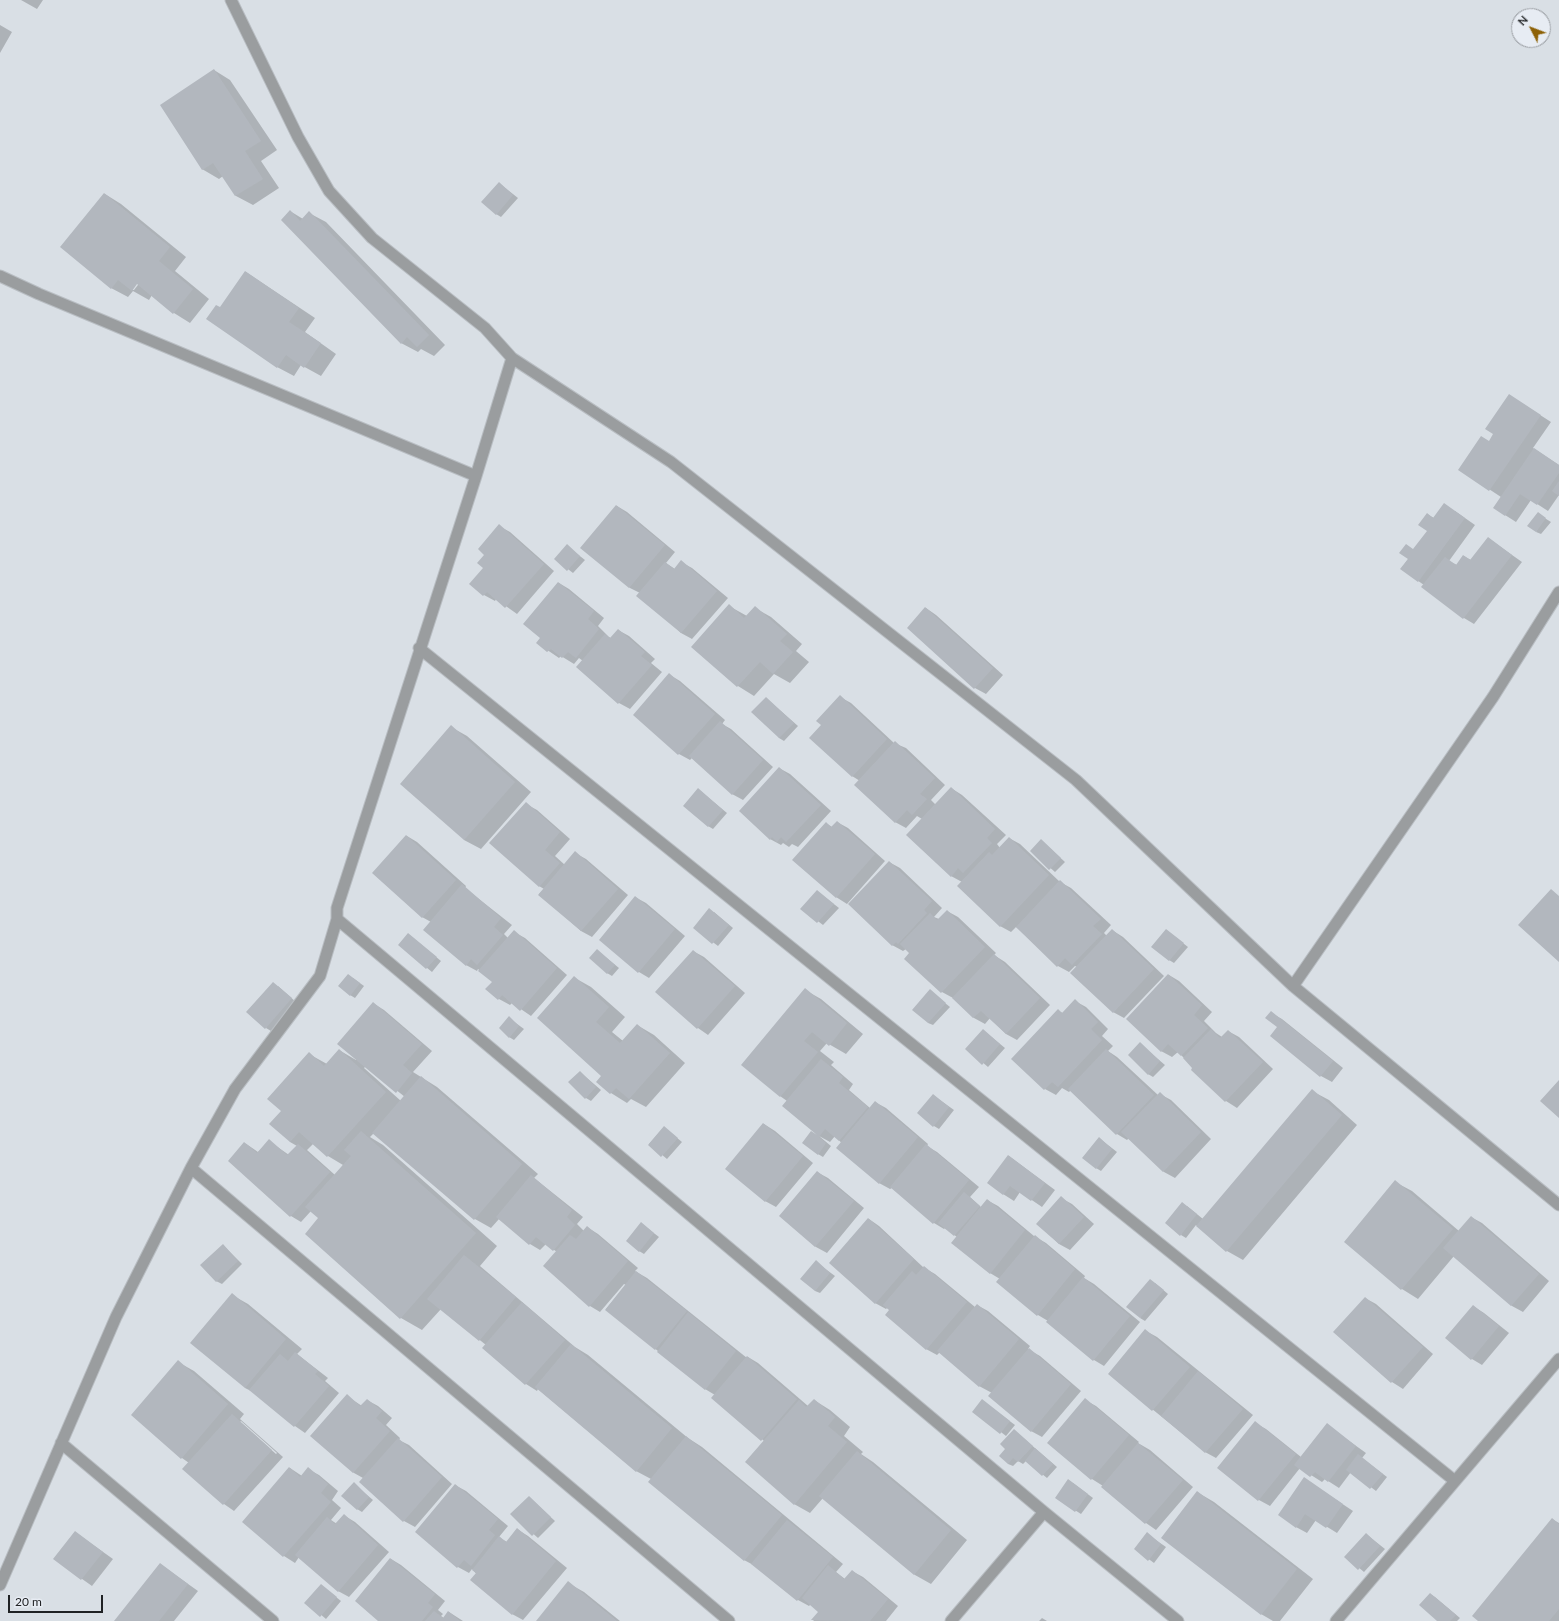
<!DOCTYPE html>
<style>
body{margin:0}
#map{position:relative;width:1559px;height:1621px;overflow:hidden;background:#d9dfe5;font-family:Lato,sans-serif}
canvas{display:block}
.north{position:absolute;left:1511px;top:8px;width:40px;height:40px;box-sizing:border-box;background:#e7ecf3;border:1px solid #979ba0;border-radius:50%;rotate:312deg;font-size:11px;font-weight:700;line-height:16px;text-align:center;color:#202224}
.north::after{content:'';display:block;margin:auto;width:14px;height:18px;background:#8d6106;clip-path:polygon(50% 0,100% 100%,50% 72%,0 100%)}
.scale{position:absolute;left:8px;top:1595px;width:95px;height:18px;box-sizing:border-box;border:2px solid #202224;border-top:0;padding-left:5px;font-size:12px;line-height:14px;white-space:nowrap;color:#202224;-webkit-text-stroke:3px #e7ecf3;paint-order:stroke}
</style>
<div id="map">
<canvas width="1559" height="1621"></canvas>
<div class="north">N</div>
<div class="scale">20 m</div>
</div>
<script>
const c = document.querySelector('canvas').getContext('2d');
c.lineJoin = 'round';
function fillPath(path, color) { c.fillStyle = color; c.fill(path, 'evenodd'); }
const toPath = rows => new Path2D(rows.map(r => 'M' + r).join(''));
function stroke(path, color, width, dash) { c.strokeStyle = color; c.lineWidth = width; c.lineCap = dash ? 'butt' : 'round'; c.setLineDash(dash || []); c.stroke(path); }
const shadow = toPath([
 [21,0,43,0,37,9],
 [0,25,12,32,0,53],
 [214,70,230,80,277,150,261,161,279,188,253,205,236,196,223,176,219,179,202,169],
 [499,183,518,198,501,217,496,214],
 [105,194,121,204,186,257,175,271,209,299,190,323,174,313,152,295,149,300,133,291,128,297,111,288],
 [139,280,141,281,134,290,131,290],
 [290,211,303,219,309,213,326,222,445,345,434,356,421,349,418,352,401,343],
 [246,272,315,318,305,332,336,354,321,376,301,365,294,376,277,367,220,308],
 [1520,402,1551,422,1533,448,1559,465,1559,495,1548,511,1531,500,1516,522,1505,515,1501,497,1460,470,1489,442],
 [617,506,627,512,675,552,666,563,675,569,681,562,692,568,728,598,692,639,681,633,640,593,630,588,582,548],
 [1455,511,1475,525,1449,561,1457,565,1464,556,1471,560,1488,538,1522,562,1474,624,1464,618,1424,585,1401,569,1428,531,1427,514,1434,518],
 [1543,517,1551,522,1541,534,1536,532],
 [499,526,510,532,554,571,517,614,496,599,495,601,484,595,486,555],
 [567,546,585,560,573,573,555,559],
 [559,583,569,589,604,618,598,626,609,637,611,638,618,630,629,636,655,659,651,663,662,672,630,709,619,703,577,667,583,661,579,658,574,664,561,656,559,658,537,643,541,637],
 [729,606,747,616,755,608,771,617,802,644,796,651,809,662,790,683,774,674,754,696,738,686,693,646],
 [926,608,936,615,1003,675,986,694,975,688,908,628],
 [670,675,680,681,725,720,722,724,731,729,773,767,743,800,732,794,692,758,690,760,679,754],
 [840,697,851,703,894,743,906,748,945,785,931,800,936,805,951,788,962,795,1006,835,997,844,1000,848,1009,838,1020,844,1060,882,1071,888,1111,925,1104,933,1107,936,1112,930,1123,937,1164,976,1124,1018,1113,1012,1077,967,1075,966,1069,972,1058,966,1016,927,1011,932,1000,926,962,882,951,876,922,819,917,816,906,828,895,822,860,781,852,776,822,725],
 [766,698,798,726,784,741,779,738],
 [451,727,467,736,531,792,481,849,464,840],
 [779,768,790,774,831,811,798,847,792,844,789,847,783,843,781,845,770,839],
 [698,789,727,813,713,829,708,826],
 [526,804,537,810,570,839,555,856,565,865,575,853,586,859,628,895,592,937,581,931,539,894,544,889,539,886],
 [837,822,848,828,885,861,847,904,836,897,826,823,832,827],
 [407,836,417,842,466,886,465,888,512,925,504,934,508,938,514,932,525,938,567,975,531,1016,512,1003,510,1005,499,999,493,982,478,969,477,971,466,965,431,922,422,917],
 [1041,840,1065,862,1055,872,1031,851],
 [889,862,900,868,942,908,934,917,939,919,947,911,958,917,996,953,994,955,1005,962,1050,1005,1017,1040,1006,1034,990,1018,985,1024,974,1018,953,998,942,992,906,959,911,953,906,949,903,951,892,945],
 [817,891,839,908,823,925,802,909],
 [635,897,646,903,685,936,649,978,639,972],
 [714,912,733,928,718,946,694,928],
 [1166,930,1188,947,1174,963,1169,960],
 [413,938,441,961,432,972,399,945],
 [597,950,619,968,612,976,607,973],
 [693,951,704,957,745,993,708,1035,698,1028,657,992],
 [1169,975,1179,981,1212,1012,1204,1021,1216,1033,1222,1037,1228,1031,1239,1037,1273,1069,1237,1108,1226,1101,1192,1070,1194,1068,1178,1052,1172,1057,1161,1051],
 [353,978,364,986,355,998,350,995],
 [575,978,591,987,625,1017,612,1032,623,1041,637,1025,654,1035,685,1063,646,1107,631,1099,627,1103,611,1093,598,1082,603,1076],
 [278,986,296,1002,271,1031,266,1028],
 [805,990,821,999,863,1034,846,1054,827,1043,820,1051,834,1062,831,1065,853,1084,849,1090,870,1108,875,1102,886,1108,928,1144,927,1146,937,1152,979,1187,970,1197,981,1207,987,1200,998,1206,1034,1236,1046,1243,1085,1276,1084,1278,1094,1284,1140,1322,1104,1366,1094,1360,1048,1321,1038,1315,1000,1279,990,1273,957,1237,945,1228,944,1229,934,1223,892,1188,890,1189,879,1183,835,1136,830,1142,819,1136,831,1146,823,1157,818,1154,819,1137,787,1101,780,1096],
 [930,991,950,1007,933,1025,928,1023],
 [1075,1001,1086,1007,1108,1029,1102,1036,1113,1046,1108,1051,1117,1057,1158,1095,1160,1094,1171,1100,1211,1139,1175,1178,1164,1172,1129,1138,1127,1140,1117,1134,1071,1090,1069,1092,1062,1088,1056,1095,1045,1089,1058,1011,1063,1013],
 [373,1003,384,1010,432,1051,413,1072,437,1087,538,1174,534,1178,583,1217,577,1224,584,1231,587,1227,598,1234,638,1268,635,1271,647,1278,747,1358,748,1357,758,1363,808,1406,814,1400,830,1410,850,1427,844,1436,863,1452,861,1454,873,1462,967,1540,931,1584,915,1575,823,1498,810,1513,794,1504,764,1441,715,1395,705,1389,606,1309,626,1285,624,1284,600,1312,590,1306,557,1252,546,1244,540,1250,530,1244,499,1219,491,1228,475,1219,374,1133,370,1137,383,1145,497,1246,480,1266,575,1347,588,1355,688,1438,702,1447,843,1564,836,1572,845,1579,852,1571,863,1577,898,1606,886,1621,814,1621,813,1620,820,1611,811,1604,809,1606,798,1600,757,1567,744,1560,651,1479,636,1471,538,1389,537,1391,526,1384,484,1348,486,1345,441,1309,422,1330,401,1318,320,1218,311,1211,301,1222,291,1216,245,1143,258,1152,269,1141,289,1155,297,1146,290,1142,282,1111,309,1054,327,1064,339,1050,356,1060],
 [366,1066,405,1097,401,1101,364,1068],
 [314,1143,328,1156,343,1165,335,1175,307,1150],
 [1271,1013,1282,1019,1343,1068,1332,1082,1321,1076,1271,1036,1278,1027],
 [509,1018,524,1029,514,1040,509,1037],
 [983,1030,1005,1048,988,1067,967,1049],
 [1140,1044,1165,1065,1153,1077,1148,1074],
 [580,1072,601,1090,591,1101,586,1098],
 [1312,1091,1329,1100,1357,1125,1243,1260,1227,1251,1196,1225,1186,1238,1181,1235,1187,1206,1203,1219],
 [933,1095,954,1110,939,1129,934,1126],
 [764,1124,775,1131,813,1163,776,1207,765,1201],
 [664,1127,682,1142,667,1159,649,1144],
 [1099,1138,1117,1152,1101,1171,1096,1168],
 [1009,1156,1055,1190,1042,1207,1020,1192,1014,1201,1003,1194],
 [817,1172,828,1178,864,1208,827,1253,816,1247,780,1216],
 [1395,1182,1412,1191,1459,1231,1471,1217,1482,1223,1549,1281,1523,1312,1512,1306,1454,1256,1418,1299,1402,1289,1345,1242],
 [1061,1198,1072,1204,1094,1224,1070,1250,1059,1244,1038,1224],
 [869,1219,879,1226,923,1267,935,1274,975,1307,977,1305,988,1311,1030,1346,1028,1349,1040,1356,1081,1391,1042,1437,1031,1431,992,1393,979,1386,940,1352,937,1355,926,1349,888,1307,886,1309,875,1303],
 [642,1224,659,1237,644,1254,639,1251],
 [223,1245,242,1264,222,1284,216,1281],
 [816,1262,835,1276,820,1293,815,1291],
 [1155,1283,1168,1294,1145,1321,1140,1318],
 [232,1295,248,1304,302,1349,297,1354,328,1378,325,1381,339,1393,305,1433,295,1426,255,1393,245,1388],
 [1365,1298,1376,1304,1433,1354,1403,1389,1392,1382,1335,1332],
 [1473,1306,1484,1313,1509,1333,1482,1365,1472,1359],
 [1146,1331,1157,1337,1253,1415,1216,1458,1205,1452,1109,1374],
 [178,1362,194,1371,244,1414,240,1419,283,1457,234,1511,224,1504,184,1468,189,1463,182,1458],
 [241,1421,277,1453,276,1454,240,1422],
 [347,1396,362,1406,367,1400,378,1406,392,1418,386,1425,400,1438,399,1440,409,1445,452,1484,415,1527,404,1521,363,1478,354,1473,312,1436],
 [1085,1400,1096,1406,1139,1442,1138,1443,1150,1450,1193,1487,1156,1530,1146,1523,1102,1487,1103,1486,1092,1479,1048,1443],
 [987,1404,1015,1425,1006,1436,974,1411],
 [1255,1423,1266,1429,1301,1457,1327,1425,1366,1453,1362,1458,1387,1477,1376,1491,1351,1472,1339,1488,1325,1479,1322,1482,1300,1468,1270,1506,1259,1500,1219,1468],
 [1014,1430,1057,1467,1047,1478,1026,1461,1023,1464,1018,1461,1013,1466,1008,1464,1006,1449],
 [290,1468,302,1476,308,1469,319,1475,338,1491,332,1500,341,1508,331,1520,337,1524,345,1516,355,1522,389,1552,349,1597,338,1591,299,1557,295,1563,284,1556,243,1522],
 [1305,1479,1353,1511,1337,1533,1316,1520,1307,1533,1296,1527],
 [1073,1483,1093,1498,1081,1514,1056,1498],
 [354,1484,373,1500,362,1512,357,1509],
 [455,1485,466,1491,508,1526,499,1537,502,1539,507,1542,517,1529,528,1536,567,1568,523,1620,512,1614,472,1569,469,1573,458,1567],
 [1197,1492,1214,1502,1313,1579,1280,1621,1273,1621,1261,1614],
 [529,1497,555,1521,538,1538,511,1514],
 [1552,1519,1559,1523,1559,1621,1479,1621],
 [75,1532,113,1559,92,1586,54,1559],
 [1147,1534,1166,1547,1154,1563,1135,1549],
 [1366,1534,1385,1549,1364,1572,1346,1557],
 [391,1559,401,1565,445,1601,438,1610,443,1614,441,1616,444,1618,449,1612,463,1621,380,1621],
 [160,1564,198,1591,174,1621,115,1621],
 [568,1583,584,1592,620,1621,537,1621],
 [321,1585,341,1601,326,1619,306,1602],
 [1430,1594,1435,1597,1460,1618,1457,1621,1438,1621],
 [1042,1618,1047,1621,1039,1621]
]);
const building = toPath([
 [214,69,261,141,245,151,263,179,235,196,213,163,202,170,160,105],
 [499,182,513,195,496,215,481,202],
 [104,193,170,247,159,261,193,289,173,314,137,284,132,291,118,280,111,289,60,247],
 [290,210,300,221,309,211,429,335,417,347,407,337,401,344,281,220],
 [245,271,299,308,289,322,321,343,304,368,286,355,277,368,206,319,216,305,220,307],
 [1509,394,1541,415,1489,491,1458,470,1481,436,1489,441,1493,434,1485,429],
 [1534,448,1559,465,1559,473,1537,505,1520,494,1505,516,1493,508],
 [1559,481,1559,496,1552,491],
 [1444,503,1465,518,1418,582,1400,569,1408,559,1399,553,1406,544,1413,549,1427,531,1418,525,1427,513,1433,518],
 [616,505,665,545,629,588,580,548],
 [1538,512,1546,518,1536,532,1527,526],
 [499,524,544,564,505,608,487,592,483,596,469,584,483,568,477,563,484,555,478,549],
 [1488,537,1512,555,1463,619,1421,587,1445,557,1456,565,1463,555,1470,560],
 [567,544,580,556,567,571,554,559],
 [681,560,717,591,681,633,636,596,665,562,674,569],
 [558,582,594,611,588,619,599,629,576,658,568,652,562,658,551,649,547,652,536,643,540,638,523,624],
 [729,604,744,618,755,606,787,634,780,641,793,652,773,674,760,662,737,687,691,647],
 [925,607,993,668,974,689,907,628],
 [618,629,645,652,641,656,652,665,618,704,576,667,605,634,610,638],
 [669,673,715,714,678,755,633,715],
 [840,695,887,739,852,777,809,738,821,725,816,721],
 [766,697,794,723,779,738,751,712],
 [720,721,763,760,732,795,689,756],
 [451,725,515,782,464,840,400,784],
 [895,741,935,778,920,794,927,799,912,815,907,810,895,823,854,785],
 [779,767,821,805,786,842,781,837,777,842,772,837,770,840,739,811],
 [951,787,995,829,987,838,992,843,963,873,958,868,951,877,906,835],
 [698,788,723,810,708,827,683,806],
 [526,802,560,832,545,850,560,863,539,887,489,843],
 [837,821,875,854,836,898,792,860,826,822,831,827],
 [406,835,456,880,422,918,372,873],
 [1009,837,1049,875,1000,927,957,886,989,852,992,855],
 [1041,839,1061,858,1049,870,1030,851],
 [575,851,618,889,581,931,538,895],
 [889,861,932,901,924,910,927,913,898,944,896,942,892,946,848,904],
 [1060,880,1101,919,1093,926,1102,934,1072,965,1065,958,1057,967,1016,927],
 [462,884,501,918,494,927,503,935,477,965,471,959,466,966,423,930],
 [1551,889,1559,896,1559,962,1518,925],
 [817,890,834,904,817,923,800,909],
 [635,896,675,929,638,973,599,940],
 [709,908,729,925,712,944,693,928],
 [947,910,985,947,941,993,904,959,909,953,900,944,930,913,937,920],
 [1112,929,1154,969,1113,1013,1070,973],
 [1166,929,1184,943,1169,961,1151,947],
 [514,930,557,968,520,1011,502,995,498,1000,485,989,492,982,478,971],
 [408,933,437,957,426,969,398,945],
 [597,949,615,965,607,974,589,958],
 [693,950,735,986,697,1029,655,992],
 [994,954,1040,998,1006,1034,981,1011,973,1018,952,998],
 [348,974,360,983,350,996,338,986],
 [1168,974,1202,1005,1194,1015,1208,1028,1181,1056,1168,1044,1161,1052,1126,1019],
 [574,976,609,1007,596,1022,620,1043,637,1024,670,1053,629,1099,616,1088,610,1094,596,1082,601,1076,537,1018],
 [273,982,292,998,265,1029,246,1012],
 [805,988,847,1023,829,1046,812,1032,804,1041,818,1052,780,1097,741,1065],
 [930,989,946,1003,928,1023,912,1010],
 [1075,999,1098,1022,1091,1029,1102,1040,1058,1087,1052,1082,1044,1090,1011,1059,1058,1009,1062,1013],
 [373,1002,422,1044,403,1065,412,1073,396,1093,337,1044],
 [1271,1011,1333,1061,1320,1077,1270,1036,1277,1027,1265,1018],
 [509,1016,519,1026,509,1038,499,1028],
 [983,1029,1000,1044,982,1065,965,1049],
 [1211,1029,1220,1038,1228,1030,1263,1062,1225,1102,1191,1070,1192,1068,1183,1058],
 [1140,1042,1160,1061,1148,1075,1128,1055],
 [339,1049,386,1092,327,1157,299,1132,290,1142,269,1124,281,1111,267,1099,309,1052,324,1066],
 [1106,1049,1154,1095,1116,1135,1068,1089],
 [821,1059,843,1077,839,1083,868,1107,839,1141,825,1129,819,1137,826,1143,818,1155,802,1143,811,1131,817,1135,782,1106],
 [580,1071,596,1087,585,1099,568,1082],
 [421,1076,522,1164,474,1220,372,1133],
 [1559,1080,1559,1118,1540,1101],
 [1312,1089,1342,1115,1226,1252,1196,1226],
 [1160,1092,1201,1132,1163,1172,1121,1132],
 [933,1094,949,1107,933,1127,917,1113],
 [875,1101,918,1137,879,1184,836,1148],
 [763,1123,803,1156,765,1202,725,1169],
 [664,1126,678,1138,661,1157,648,1145],
 [361,1131,476,1233,400,1319,305,1234,318,1218,305,1207,351,1156,344,1150],
 [1099,1137,1112,1149,1096,1169,1082,1158],
 [269,1139,287,1155,298,1144,330,1172,290,1217,228,1161,244,1142,257,1153],
 [926,1144,969,1180,933,1224,890,1187],
 [1008,1155,1045,1183,1031,1201,1010,1186,1003,1195,987,1183],
 [817,1171,854,1201,815,1247,779,1216],
 [531,1175,572,1210,567,1217,575,1225,553,1251,536,1237,529,1245,496,1217],
 [1395,1180,1453,1229,1401,1290,1344,1242],
 [964,1192,980,1206,954,1236,938,1223],
 [1061,1196,1084,1217,1059,1244,1036,1224],
 [987,1199,1025,1230,990,1274,951,1243],
 [1182,1202,1197,1214,1180,1236,1165,1223],
 [1471,1216,1539,1274,1511,1306,1443,1248],
 [868,1218,914,1259,875,1304,829,1263],
 [641,1222,654,1233,639,1252,626,1241],
 [587,1226,628,1261,589,1307,543,1266,570,1235,576,1239],
 [1035,1235,1075,1269,1037,1316,996,1282],
 [223,1244,238,1261,216,1282,200,1265],
 [464,1255,516,1297,479,1341,427,1299],
 [816,1260,830,1273,815,1291,800,1279],
 [924,1266,967,1302,926,1350,885,1315,889,1310,883,1305,912,1271,916,1275],
 [636,1271,687,1311,655,1350,605,1310],
 [1083,1277,1130,1316,1093,1361,1046,1322],
 [1150,1279,1164,1290,1140,1318,1126,1307],
 [232,1293,286,1339,245,1388,190,1343],
 [1365,1297,1423,1347,1391,1383,1333,1332],
 [522,1302,565,1340,525,1385,482,1348],
 [977,1304,1019,1339,979,1387,937,1351],
 [1473,1305,1499,1326,1471,1360,1445,1338],
 [688,1312,736,1351,705,1390,657,1352],
 [1145,1329,1190,1367,1152,1411,1108,1374],
 [571,1344,672,1428,636,1472,535,1387],
 [1029,1348,1071,1384,1031,1432,988,1396],
 [295,1352,318,1371,315,1374,329,1386,294,1427,249,1390,280,1354,288,1361],
 [747,1356,797,1399,761,1441,711,1398],
 [178,1360,228,1404,181,1459,131,1415],
 [1198,1371,1243,1409,1205,1453,1161,1416],
 [347,1394,360,1406,367,1399,382,1411,376,1418,390,1431,353,1473,310,1436],
 [1085,1398,1129,1435,1091,1480,1047,1443],
 [814,1399,835,1417,828,1426,847,1442,794,1505,745,1462,799,1400,806,1407],
 [982,1399,1010,1421,1000,1434,972,1412],
 [232,1414,272,1450,223,1505,182,1469],
 [1255,1421,1296,1454,1258,1501,1217,1468],
 [1327,1423,1356,1446,1328,1482,1315,1472,1310,1477,1294,1465],
 [1014,1429,1033,1446,1018,1462,1013,1458,1008,1464,999,1456,1005,1449,1000,1444],
 [686,1436,782,1515,744,1561,648,1482],
 [398,1438,442,1477,403,1522,359,1482],
 [1138,1443,1183,1480,1145,1524,1101,1487],
 [1035,1448,1053,1464,1042,1476,1025,1461],
 [857,1451,951,1530,914,1575,819,1496],
 [1358,1454,1383,1474,1370,1489,1346,1470],
 [289,1467,300,1477,308,1467,328,1484,321,1493,331,1502,283,1557,242,1522],
 [1304,1477,1343,1504,1326,1528,1305,1514,1296,1528,1278,1515],
 [1068,1479,1088,1494,1075,1512,1055,1498],
 [354,1482,369,1497,357,1510,341,1496],
 [455,1484,498,1519,489,1530,495,1535,471,1566,464,1560,457,1568,415,1532],
 [1197,1491,1297,1569,1261,1615,1161,1538],
 [529,1496,551,1517,532,1536,510,1514],
 [344,1514,378,1545,338,1592,295,1555,327,1517,335,1524],
 [1552,1518,1559,1524,1559,1609,1549,1621,1478,1621,1472,1616],
 [787,1520,833,1557,797,1601,751,1564],
 [517,1528,556,1561,512,1615,470,1580,476,1573,472,1570,499,1536,506,1542],
 [75,1531,103,1552,81,1580,53,1559],
 [1147,1532,1161,1544,1148,1561,1134,1549],
 [1366,1533,1380,1546,1358,1570,1344,1557],
 [390,1558,435,1594,428,1603,433,1607,422,1621,378,1621,355,1601],
 [160,1563,188,1584,159,1621,114,1621],
 [828,1565,844,1579,852,1570,888,1599,870,1621,811,1620,818,1612,802,1598],
 [568,1581,617,1621,536,1621],
 [321,1584,337,1597,320,1617,304,1603],
 [1430,1593,1456,1615,1450,1621,1437,1621,1419,1605],
 [434,1611,443,1618,448,1611,460,1621,425,1621]
]);
const minor = toPath([
 [0,276,39,294,476,476],
 [512,358,671,462,1076,780,1293,986,1559,1205],
 [419,648,1455,1481],
 [337,919,1044,1512,1178,1621],
 [1293,986,1493,697,1559,592],
 [191,1168,729,1621],
 [61,1443,273,1621],
 [0,1585,116,1317,191,1168,235,1089,320,976,337,919,337,908,476,476,512,358,485,328,372,238,329,191,298,137,231,0],
 [951,1621,1044,1512],
 [1336,1621,1559,1359]
]);
fillPath(shadow, '#0003');
fillPath(building, '#b2b7be');
stroke(minor, '#b8bdc2', 13);
stroke(minor, '#9a9d9f', 11);
</script>
